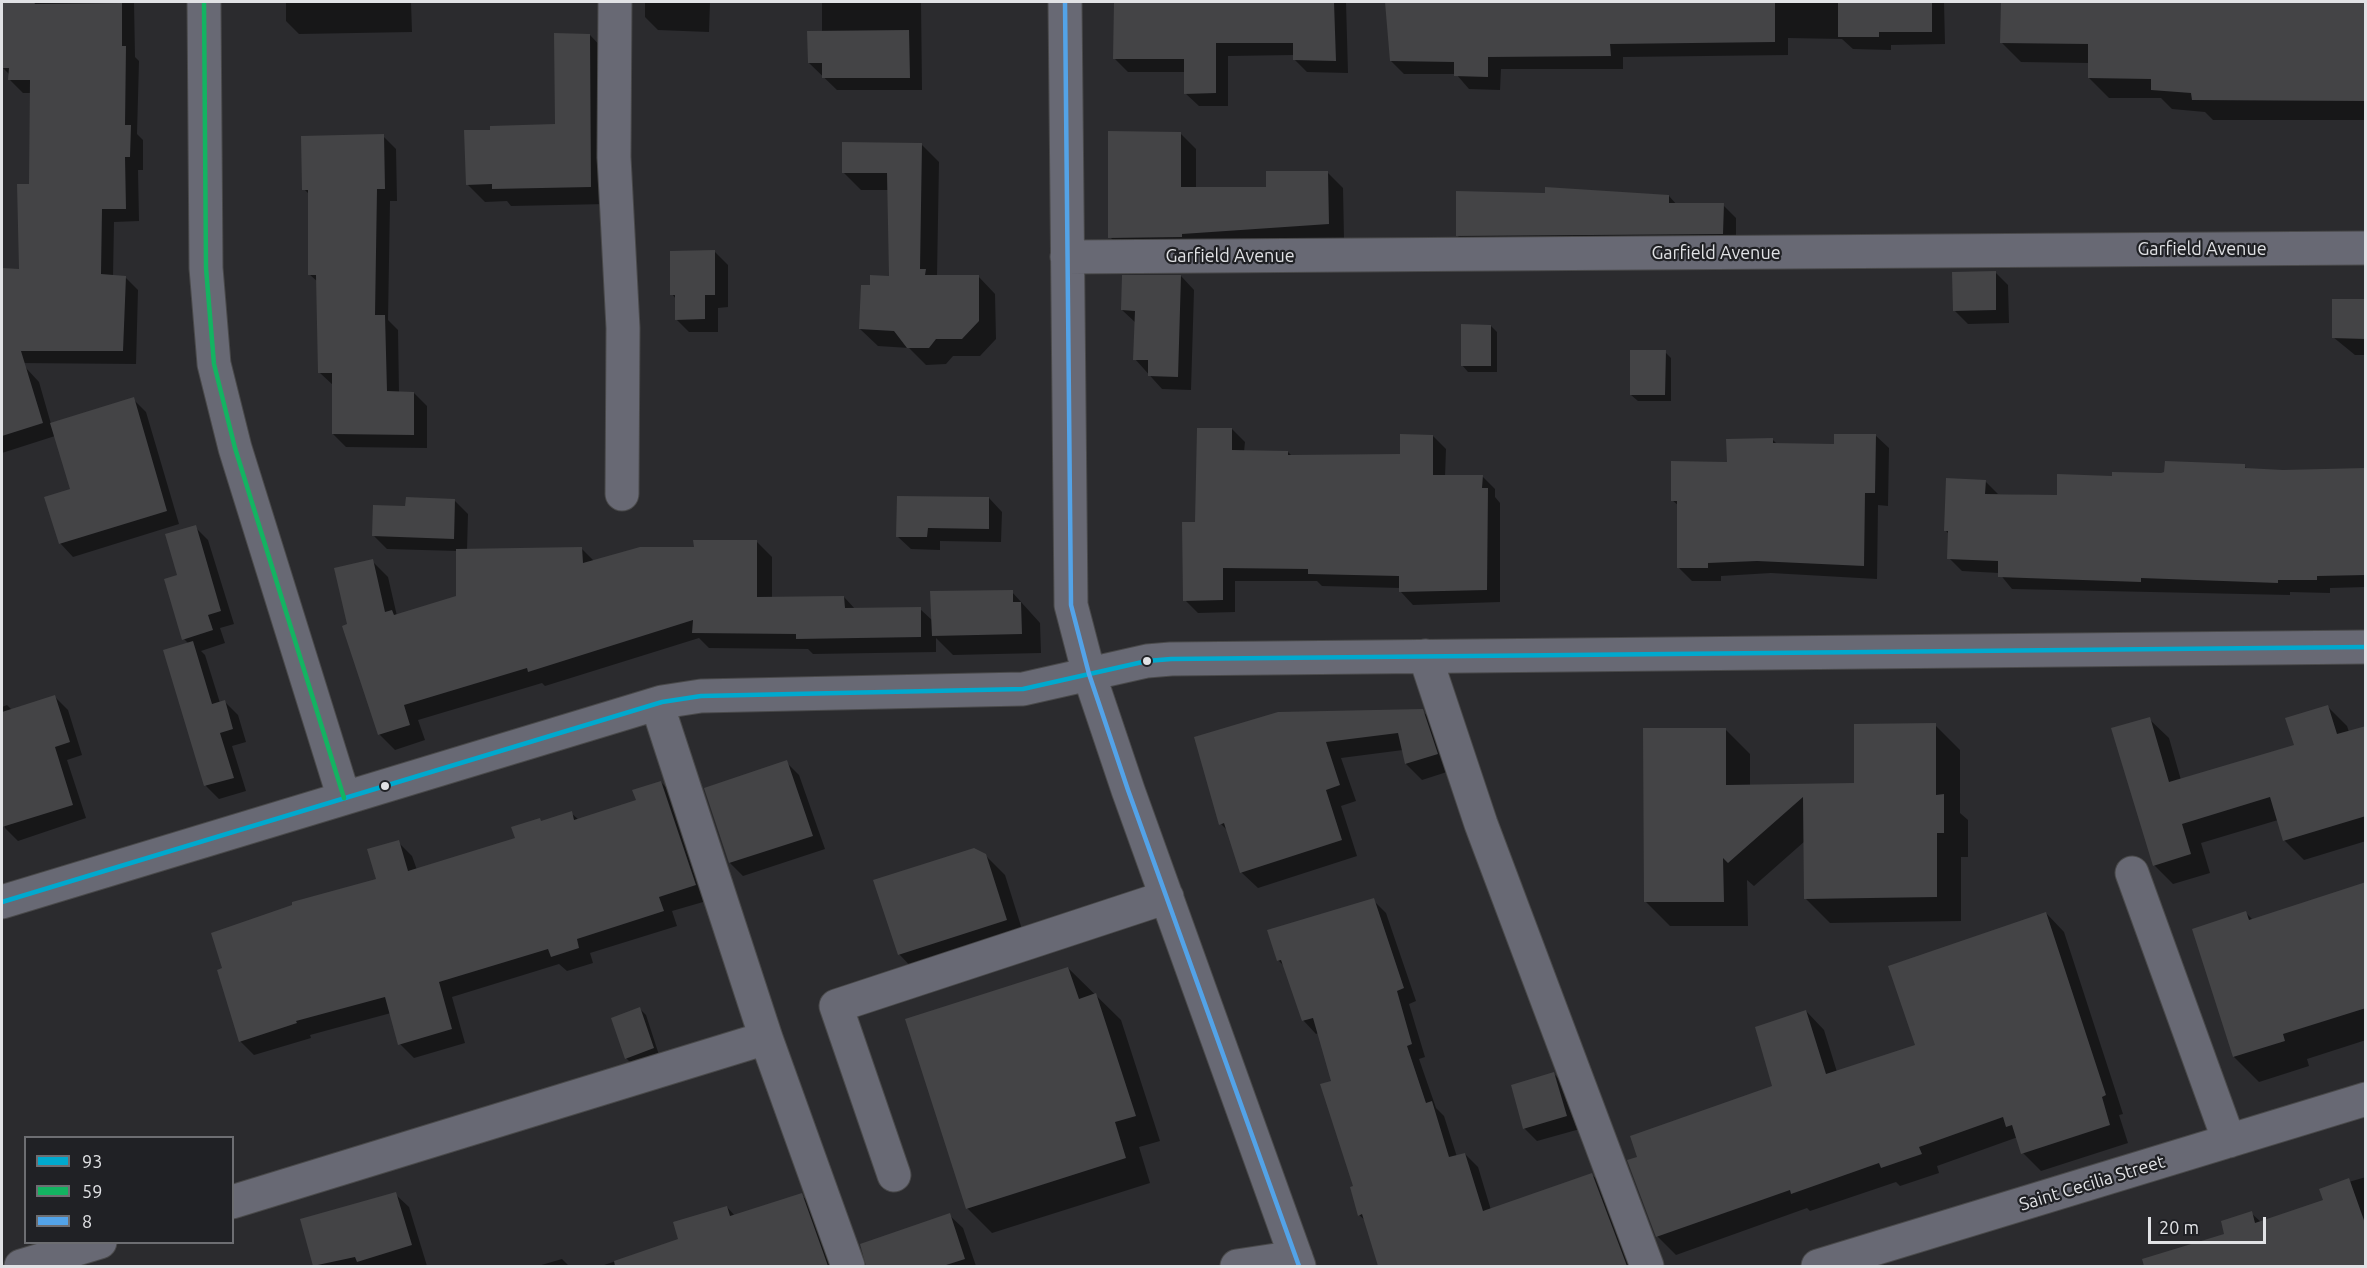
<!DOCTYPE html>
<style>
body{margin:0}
#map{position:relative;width:2367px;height:1268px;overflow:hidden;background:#2b2b2e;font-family:Ubuntu,sans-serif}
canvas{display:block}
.frame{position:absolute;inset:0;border:3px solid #e1e2e5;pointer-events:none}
.legend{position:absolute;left:24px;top:1136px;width:210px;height:108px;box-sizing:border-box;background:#202125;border:2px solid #6d6e72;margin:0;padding:8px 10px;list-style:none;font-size:18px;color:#e1e2e5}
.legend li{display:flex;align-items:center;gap:12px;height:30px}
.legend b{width:30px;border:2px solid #6d6e72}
.scale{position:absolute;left:2148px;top:1217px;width:118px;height:27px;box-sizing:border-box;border:3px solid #e1e2e5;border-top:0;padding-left:8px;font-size:18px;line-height:21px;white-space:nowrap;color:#e1e2e5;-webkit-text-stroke:4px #202125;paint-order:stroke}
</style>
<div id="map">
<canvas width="2367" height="1268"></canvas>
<div class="frame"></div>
<ul class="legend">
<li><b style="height:8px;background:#00a9ce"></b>93</li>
<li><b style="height:8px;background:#13b361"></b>59</li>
<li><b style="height:8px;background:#53a3e8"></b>8</li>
</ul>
<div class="scale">20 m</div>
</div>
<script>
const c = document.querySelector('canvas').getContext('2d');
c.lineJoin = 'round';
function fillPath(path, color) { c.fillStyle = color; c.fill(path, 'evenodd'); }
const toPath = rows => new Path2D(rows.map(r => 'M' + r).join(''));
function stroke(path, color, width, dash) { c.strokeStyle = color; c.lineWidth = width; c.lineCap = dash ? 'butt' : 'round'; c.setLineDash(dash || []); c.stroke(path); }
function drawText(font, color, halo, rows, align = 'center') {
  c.font = font + ' Ubuntu,sans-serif'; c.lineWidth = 4.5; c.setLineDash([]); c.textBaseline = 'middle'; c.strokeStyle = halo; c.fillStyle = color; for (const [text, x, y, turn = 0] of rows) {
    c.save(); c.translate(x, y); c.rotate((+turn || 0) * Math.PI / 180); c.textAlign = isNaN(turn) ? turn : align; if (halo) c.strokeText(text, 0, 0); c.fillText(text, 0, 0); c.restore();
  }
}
const shadow = toPath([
 [2,2,134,2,135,57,139,61,137,134,143,140,143,170,138,170,139,221,114,222,113,277,125,277,138,290,136,364,19,363,6,327,2,326,2,270,21,271,31,185,32,93,23,93,10,80,10,75,3,68],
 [286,2,411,2,412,32,299,34,286,21],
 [645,2,710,2,709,32,658,30,645,17],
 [822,2,921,2,922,90,837,90,809,63,822,32],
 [1115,2,1346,2,1348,73,1307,72,1294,59,1294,55,1228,56,1228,106,1199,106,1185,93,1185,72,1128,72,1115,59],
 [1386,2,1944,2,1945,44,1891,45,1891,50,1853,49,1842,39,1788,38,1788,55,1623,57,1623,69,1501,69,1500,90,1469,89,1456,74,1404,74,1391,61],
 [2002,2,2366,2,2366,120,2213,120,2205,112,2172,109,2161,98,2109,98,2089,78,2089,63,2021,62,2002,43],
 [590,35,607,53,607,204,511,206,507,201,485,202,467,184,556,126],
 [1180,133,1196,149,1196,188,1267,188,1327,172,1343,188,1344,239,1126,253,1110,237],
 [383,136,396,149,397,201,390,201,388,320,398,330,399,393,414,393,427,406,427,448,346,447,333,434,334,386,320,373,318,282,309,274,310,195,304,189],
 [922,145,939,162,937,276,978,276,995,294,996,339,980,356,953,356,946,364,926,365,909,348,878,346,860,329,871,286,891,278,889,190,861,190,844,173],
 [1669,196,1677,205,1723,205,1736,218,1736,246,1470,248,1457,235],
 [715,252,728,265,728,307,718,308,718,332,689,332,676,319,676,299,672,294],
 [2364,269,2366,355,2355,355,2333,337,2364,300],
 [1995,272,2008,285,2009,323,1968,324,1955,311],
 [1181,276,1194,290,1191,390,1162,389,1135,359,1136,323,1122,310],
 [1491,326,1497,332,1497,372,1468,372,1462,365],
 [1665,352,1671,358,1671,401,1638,401,1631,395],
 [26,368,39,382,51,424,133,399,146,412,179,524,73,557,60,543,71,490,55,436,2,453,2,376],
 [1232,429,1245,442,1244,452,1288,452,1292,456,1401,455,1433,436,1446,449,1445,477,1482,476,1495,489,1495,497,1500,503,1500,602,1413,605,1401,592,1401,588,1322,586,1317,581,1235,581,1235,612,1198,613,1185,600,1196,523],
 [1875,435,1889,448,1888,506,1878,505,1877,579,1771,573,1721,576,1721,581,1692,581,1679,568,1679,506,1672,500,1728,463,1773,440,1778,445,1836,446],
 [2244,466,2248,470,2283,472,2366,469,2366,587,2330,588,2330,593,2290,592,2290,595,2012,589,1999,573,1962,571,1949,558,1950,535,1945,530,1985,481,1998,494,2058,496,2113,477],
 [989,498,1002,512,1001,542,940,541,940,550,911,549,897,536],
 [455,501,468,514,467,550,582,549,594,561,757,542,772,557,772,599,844,597,856,610,920,609,933,621,1012,592,1040,623,1041,653,953,655,936,638,936,652,813,654,808,649,709,648,699,638,545,686,542,683,418,720,425,740,395,750,379,734,349,625,372,561,388,577,397,616,458,597,458,551,387,549,374,536,407,507],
 [195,527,208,540,234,624,220,628,225,643,201,651,205,655,220,703,224,701,238,715,246,742,232,746,246,791,219,799,206,786,165,651,188,643,184,639,179,576],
 [55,697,68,710,82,755,67,760,86,818,18,841,5,828,2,817,2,707,7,705,12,710],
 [2328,707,2347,726,2349,732,2366,727,2366,841,2304,860,2284,840,2278,820,2201,843,2210,873,2173,884,2154,865,2149,719,2169,738,2181,780,2295,746],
 [1422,711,1439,727,1453,770,1422,780,1406,764,1403,750,1341,758,1356,801,1341,806,1357,856,1258,888,1241,872,1229,832,1221,824,1195,738],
 [1935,725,1960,750,1960,813,1968,820,1968,857,1961,857,1961,921,1830,923,1806,899,1805,841,1754,886,1747,880,1748,926,1670,926,1646,902,1725,729,1750,754,1750,786,1856,785],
 [786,762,799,775,825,849,743,876,730,863,706,789],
 [661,782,675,797,710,900,672,911,677,926,590,953,593,963,567,971,559,964,452,997,465,1043,414,1058,400,1044,391,1013,310,1035,311,1038,254,1055,240,1041,378,880,398,842,412,856,417,870,516,839,542,822,571,813,579,820,638,801],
 [985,855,1005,875,1025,939,918,974,899,954],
 [2366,884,2366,1040,2307,1059,2309,1066,2259,1082,2234,1057,2246,913,2253,920],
 [1373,900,1386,913,1416,1001,1409,1004,1425,1057,1419,1059,1436,1108,1444,1116,1457,1157,1465,1154,1478,1167,1491,1210,1591,1174,1605,1187,1634,1266,1380,1266,1366,1221,1359,1215,1333,1082,1319,1033,1316,1034,1303,1020,1286,968,1278,960],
 [2046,913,2064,932,2123,1114,2119,1115,2128,1143,2041,1171,2023,1153,2018,1137,1937,1166,1939,1173,1900,1186,1896,1182,1810,1211,1807,1208,1676,1255,1657,1236,1774,1087,1806,1011,1824,1030,1837,1072,1917,1046],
 [1068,968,1121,1020,1160,1141,1139,1147,1150,1183,992,1233,967,1208],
 [640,1009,646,1015,659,1055,632,1064,626,1058],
 [1554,1074,1567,1087,1580,1129,1537,1141,1524,1128],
 [2366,1177,2366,1266,2181,1266,2176,1250,2226,1235,2251,1213,2261,1222,2324,1201,2321,1190],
 [395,1194,409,1207,427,1266,315,1266,301,1220],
 [801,1195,815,1208,836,1266,601,1266,680,1240,727,1207,735,1216],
 [949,1215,963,1228,976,1266,867,1266,862,1245],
 [562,1259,569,1266,538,1266]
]);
const building = toPath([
 [2,2,34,2,35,4,122,3,122,46,126,46,125,125,131,125,130,157,125,157,126,209,102,209,101,274,126,276,123,351,21,351,43,423,2,436,2,268,19,269,17,184,29,184,30,80,8,80,9,68,2,68],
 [1114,2,1334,2,1336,61,1293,60,1293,43,1216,43,1216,93,1184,94,1184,59,1113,59],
 [1385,2,1775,2,1775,42,1610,44,1611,56,1488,57,1488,77,1454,76,1454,62,1390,61],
 [1838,2,1932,2,1932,32,1879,32,1879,37,1838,37],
 [2001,2,2366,2,2366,101,2192,100,2191,93,2151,90,2151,79,2088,78,2088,44,2000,43],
 [909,30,910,78,822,78,822,63,808,63,807,31],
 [554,33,590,34,591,187,492,189,492,184,466,185,464,130,490,130,490,126,555,124],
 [1108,131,1181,132,1181,187,1266,187,1266,171,1328,171,1329,224,1182,234,1182,237,1108,238],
 [384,134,385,189,377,189,375,315,385,315,387,391,414,392,414,435,332,434,332,373,318,373,316,275,308,275,308,190,302,190,301,136],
 [842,142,922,143,920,269,926,269,925,275,979,275,979,321,962,339,936,339,929,348,907,348,894,331,859,329,861,285,870,285,870,275,889,276,887,173,842,173],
 [1545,187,1669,195,1669,203,1724,203,1723,234,1456,236,1456,191,1545,193],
 [715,250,715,295,705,295,705,319,675,320,675,295,670,295,670,251],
 [1996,271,1996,310,1953,311,1952,272],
 [1122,275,1181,275,1178,377,1148,376,1148,360,1133,360,1135,311,1121,310],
 [2332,299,2366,299,2366,339,2332,338],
 [1461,324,1491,325,1491,366,1461,366],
 [1630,350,1666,350,1665,395,1630,395],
 [134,397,167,511,59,544,44,497,70,489,50,423],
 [1197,428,1232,428,1232,450,1288,451,1288,455,1400,454,1400,434,1433,435,1433,475,1483,475,1482,488,1488,488,1487,590,1399,592,1399,576,1308,574,1308,569,1223,568,1223,600,1183,601,1182,522,1195,522],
 [1834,434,1876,434,1875,493,1865,493,1864,566,1757,561,1708,563,1708,568,1677,568,1677,501,1671,501,1671,461,1727,462,1726,439,1773,438,1773,443,1834,444],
 [2165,461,2245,464,2245,468,2283,470,2366,468,2366,575,2317,576,2317,580,2278,580,2278,583,2141,578,2141,582,2054,579,1998,577,1998,561,1947,559,1948,531,1944,531,1946,478,1986,480,1985,494,2057,495,2057,474,2112,476,2112,472,2161,473,2164,472],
 [897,496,989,497,989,529,928,528,927,537,896,537],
 [406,497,455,499,454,539,372,536,373,505,405,506],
 [196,525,221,611,208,615,213,630,182,640,164,579,177,575,165,534],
 [693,540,757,540,757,597,844,596,845,608,921,607,921,637,796,639,796,634,692,633,693,620,528,672,527,668,404,705,410,725,378,735,342,626,347,624,334,568,373,559,385,612,392,610,394,615,456,596,456,549,582,547,583,563,640,547,694,547],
 [1013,590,1013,602,1021,602,1022,634,932,636,930,591],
 [193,641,212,704,225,700,233,729,220,733,234,778,204,786,163,650],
 [55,695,70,742,55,747,73,805,2,827,2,712],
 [2328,705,2337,734,2366,726,2366,816,2283,841,2270,797,2182,824,2191,854,2153,866,2111,728,2150,717,2169,782,2294,745,2285,718],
 [1423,709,1438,754,1405,764,1398,733,1326,742,1340,785,1326,790,1342,840,1240,873,1224,823,1219,825,1194,737,1278,712],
 [1936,723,1936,795,1944,794,1944,833,1937,833,1937,897,1804,899,1803,797,1728,863,1723,858,1724,902,1644,902,1643,728,1726,728,1726,785,1854,783,1854,724],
 [787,760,813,836,729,863,704,788],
 [661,781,696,885,659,897,664,911,577,939,579,948,551,957,548,949,439,982,452,1029,398,1045,385,997,296,1021,297,1023,239,1042,217,970,222,968,211,933,292,905,292,902,376,879,367,849,399,840,408,871,515,838,511,827,540,818,541,821,572,811,574,820,636,800,632,790],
 [974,848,986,854,1007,920,898,955,873,880],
 [2366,882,2366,1008,2283,1034,2285,1041,2233,1057,2192,929,2246,911,2249,920],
 [1374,898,1404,988,1397,991,1412,1044,1407,1046,1426,1103,1432,1101,1449,1157,1465,1153,1483,1211,1592,1173,1627,1266,1378,1266,1362,1214,1358,1216,1350,1187,1353,1186,1320,1084,1331,1081,1313,1018,1302,1021,1281,960,1277,961,1267,930],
 [2046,912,2106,1095,2102,1097,2110,1125,2021,1154,2012,1125,2006,1127,2003,1117,1919,1147,1922,1154,1881,1168,1879,1163,1791,1194,1790,1190,1656,1237,1627,1160,1637,1157,1630,1136,1772,1086,1755,1027,1806,1010,1826,1074,1915,1045,1888,966],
 [1068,967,1079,999,1096,993,1136,1116,1115,1122,1126,1158,966,1209,905,1019],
 [640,1007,654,1048,625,1059,611,1018],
 [1554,1072,1567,1116,1523,1129,1511,1085],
 [2349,1178,2366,1226,2366,1266,2144,1266,2142,1259,2224,1234,2221,1221,2252,1211,2255,1223,2323,1200,2319,1189],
 [396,1192,412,1245,357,1262,355,1257,313,1266,300,1219],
 [802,1193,828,1266,615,1266,614,1261,678,1239,673,1222,727,1206,730,1216],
 [950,1213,965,1259,943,1266,866,1266,860,1244]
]);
const minor = toPath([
 [204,2,206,268,214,364,235,448,344,798],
 [615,2,614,157,623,328,622,494],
 [1065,2,1071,605,1089,674,1128,790,1299,1266],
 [1067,257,2366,248],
 [1425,656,1481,824,1647,1266],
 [657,704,766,1038,848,1266],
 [2132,873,2229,1141],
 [2,902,662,702,701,696,1023,689,1147,661,1171,659,2366,647],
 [894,1175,836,1006,1167,897],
 [232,1202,766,1038],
 [21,1266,100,1242],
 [1237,1266,1296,1257],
 [1818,1266,2366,1099]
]);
const bus1 = toPath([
 [2,902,662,702,701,696,1023,689,1147,661,1171,659,2366,647]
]);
const bus2 = toPath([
 [204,2,206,268,214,364,235,448,344,798]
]);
const bus3 = toPath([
 [1065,2,1071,605,1089,674,1128,790,1299,1266]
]);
const markers = [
 [1147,661,5,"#e1e2e5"],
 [385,786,5,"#e1e2e5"]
];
const streetNames = [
 ["Garfield Avenue",2202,249],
 ["Garfield Avenue",1716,253],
 ["Garfield Avenue",1230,256],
 ["Saint Cecilia Street",2092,1183,-17]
];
fillPath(shadow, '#0007');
fillPath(building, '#444446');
stroke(minor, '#49494a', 35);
stroke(minor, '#686974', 33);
stroke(bus1, '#00a9ce', 4.5);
stroke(bus2, '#13b361', 4.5);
stroke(bus3, '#53a3e8', 4.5);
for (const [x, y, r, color] of markers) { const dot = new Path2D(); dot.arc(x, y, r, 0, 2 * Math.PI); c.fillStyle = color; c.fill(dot); stroke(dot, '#202125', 2); }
drawText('18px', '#e1e2e5', '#202125', streetNames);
</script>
